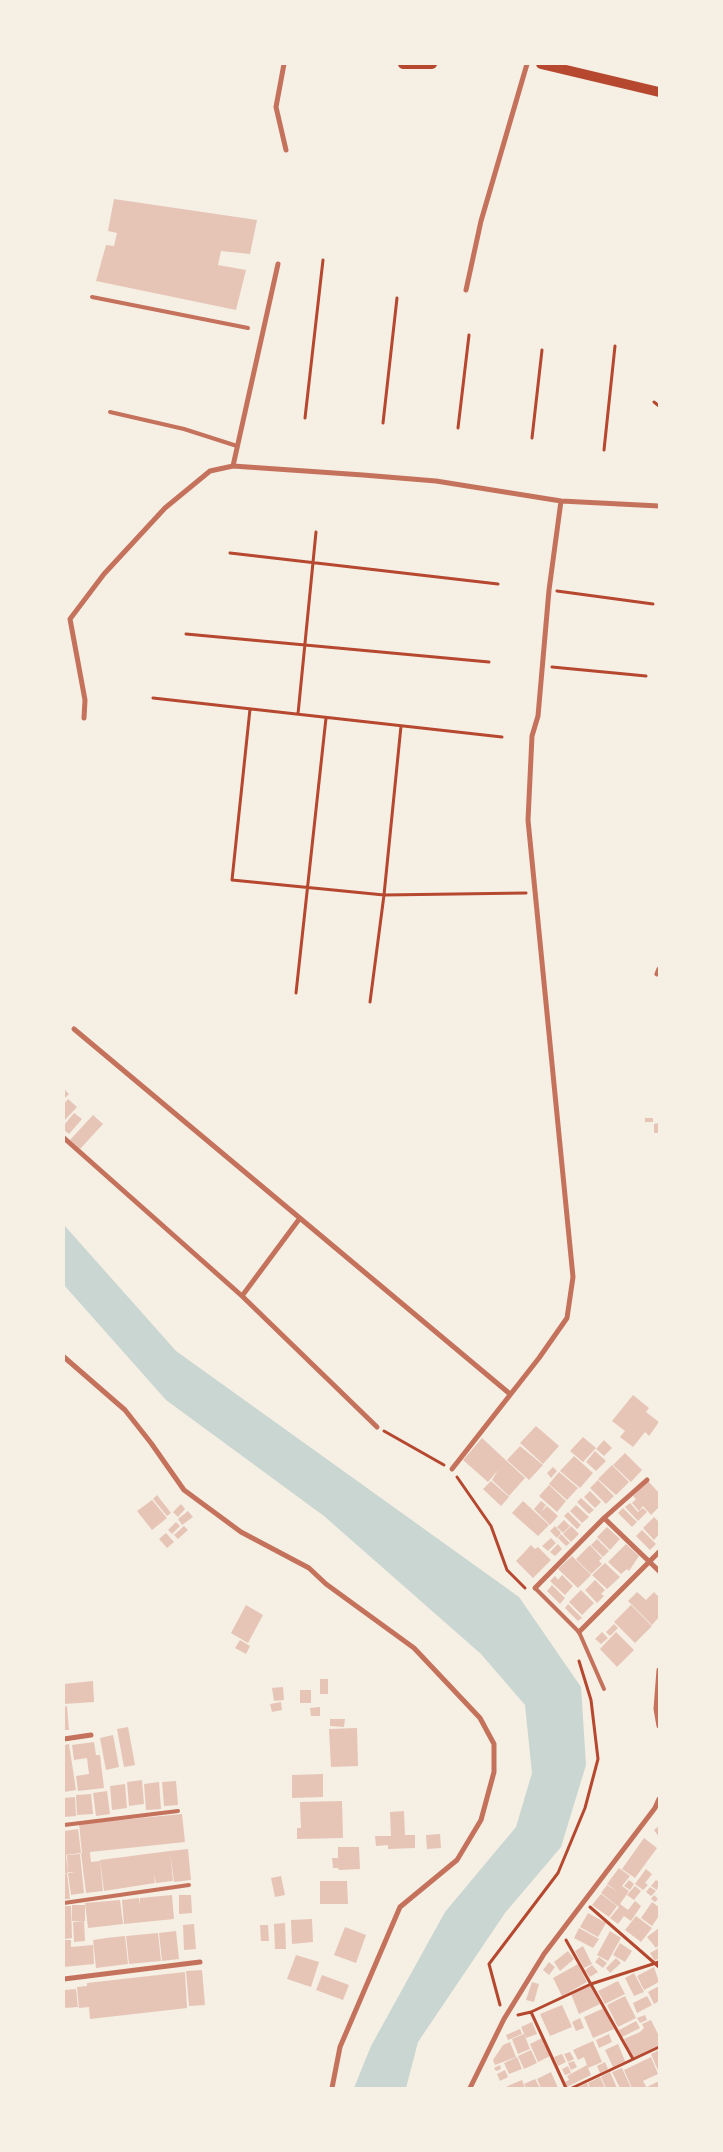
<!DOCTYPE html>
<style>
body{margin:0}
#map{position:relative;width:723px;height:2152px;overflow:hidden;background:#f6efe4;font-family:"Archivo Narrow",sans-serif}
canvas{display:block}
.frame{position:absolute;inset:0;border:65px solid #f6efe4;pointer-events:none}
</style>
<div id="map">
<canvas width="723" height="2152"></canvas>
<div class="frame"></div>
</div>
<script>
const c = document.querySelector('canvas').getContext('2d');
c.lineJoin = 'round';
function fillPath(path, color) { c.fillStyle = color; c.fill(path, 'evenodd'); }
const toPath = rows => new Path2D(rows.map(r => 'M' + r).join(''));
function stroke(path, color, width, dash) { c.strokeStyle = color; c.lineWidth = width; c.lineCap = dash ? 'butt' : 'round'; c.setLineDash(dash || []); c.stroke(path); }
const water = toPath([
 [64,1225,176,1351,519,1597,581,1687,586,1765,561,1847,505,1913,418,2042,406,2088,354,2088,371,2046,445,1912,516,1827,532,1773,525,1705,481,1654,324,1516,166,1400,64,1285]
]);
const building = toPath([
 [114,199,257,220,250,254,221,251,218,265,246,270,236,310,96,281,106,245,114,246,117,233,108,231],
 [64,1089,69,1094,64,1099],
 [68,1099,77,1107,64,1121,64,1104],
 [74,1113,82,1119,69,1134,64,1130,64,1125],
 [93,1115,103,1124,80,1149,70,1140],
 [645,1118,653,1118,653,1122,645,1122],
 [659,1123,659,1133,654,1133,654,1124],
 [633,1395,649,1408,646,1412,659,1422,649,1436,645,1432,633,1447,620,1437,625,1431,612,1421],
 [536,1426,559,1446,543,1464,520,1443],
 [583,1437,596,1448,583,1462,570,1451],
 [482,1438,525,1478,509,1496,492,1480,498,1470,488,1482,463,1460],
 [604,1440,612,1448,604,1456,596,1449],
 [520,1446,543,1465,529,1480,507,1460],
 [595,1451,606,1461,596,1471,586,1462],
 [625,1453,642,1470,631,1482,613,1465],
 [574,1456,593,1473,580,1488,560,1471],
 [612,1465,629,1482,616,1495,598,1479],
 [553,1467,557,1471,551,1478,547,1473],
 [559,1472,578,1488,567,1500,549,1484],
 [598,1480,614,1496,606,1504,590,1488],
 [491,1481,509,1497,501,1506,483,1489],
 [648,1481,659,1493,659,1507,651,1515,643,1506,639,1511,632,1503,636,1499,633,1496],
 [549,1485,566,1501,557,1512,539,1496],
 [590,1491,601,1502,595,1508,584,1497],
 [157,1495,171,1513,167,1516,153,1499],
 [581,1498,594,1510,589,1514,577,1502],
 [152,1500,167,1518,152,1530,137,1511],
 [523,1501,549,1525,538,1536,512,1513],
 [541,1501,546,1505,541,1512,547,1506,558,1516,550,1525,534,1509],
 [630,1503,638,1512,643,1508,647,1512,638,1521,625,1507],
 [181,1504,185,1509,178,1517,173,1512],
 [576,1505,589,1517,582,1523,570,1511],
 [623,1508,637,1522,632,1527,618,1513],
 [188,1511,193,1517,182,1525,178,1519],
 [568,1512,581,1525,577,1529,564,1516],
 [654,1517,659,1522,659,1534,654,1540,643,1528],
 [564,1520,570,1526,563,1533,557,1527],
 [176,1522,180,1526,172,1534,168,1530],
 [184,1526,188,1530,178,1539,174,1535],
 [555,1526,561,1533,557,1538,550,1531],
 [571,1526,579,1534,571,1542,563,1534],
 [607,1527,620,1539,610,1550,597,1537],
 [642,1530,656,1544,650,1550,636,1536],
 [166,1533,174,1542,167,1548,159,1539],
 [561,1534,570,1543,566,1546,558,1538],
 [551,1538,556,1543,548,1551,542,1546],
 [597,1539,609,1551,603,1557,591,1545],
 [558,1544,562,1549,555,1556,550,1552],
 [626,1544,639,1556,629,1571,627,1569,621,1574,608,1562],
 [531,1545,535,1549,538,1547,551,1560,533,1578,516,1561],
 [590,1545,602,1558,599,1561,602,1564,591,1574,576,1559],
 [572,1556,591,1575,578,1588,558,1569],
 [605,1563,620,1577,607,1589,592,1575],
 [562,1575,573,1586,565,1595,550,1581,555,1576,558,1580],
 [595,1580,605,1590,601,1594,604,1596,597,1603,585,1590],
 [552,1585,565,1598,560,1604,547,1591],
 [581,1590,594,1603,582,1615,569,1602],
 [637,1592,646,1600,654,1592,659,1597,659,1617,652,1625,628,1601],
 [568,1604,582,1618,578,1621,565,1608],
 [246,1605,263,1615,248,1643,231,1633],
 [631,1605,652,1626,635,1643,614,1622],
 [614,1624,618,1628,610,1636,606,1632],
 [602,1632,608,1638,601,1644,595,1639],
 [616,1632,634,1650,617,1667,600,1649],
 [240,1640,250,1646,246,1654,235,1648],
 [320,1679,328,1679,328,1694,320,1694],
 [93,1681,94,1702,64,1704,64,1684],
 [283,1687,284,1700,274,1701,272,1688],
 [300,1690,311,1690,311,1703,300,1703],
 [281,1702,282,1710,272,1712,270,1704],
 [67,1706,69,1730,64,1730,64,1707],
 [320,1707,320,1716,311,1716,310,1708],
 [330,1719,345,1719,344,1727,330,1726],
 [128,1727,135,1765,124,1767,117,1729],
 [357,1728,358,1766,331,1767,329,1729],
 [113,1735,119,1767,106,1770,100,1738],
 [94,1742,96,1755,100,1755,104,1788,78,1791,76,1776,89,1774,87,1758,74,1760,72,1745],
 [69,1744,76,1790,64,1792,64,1745],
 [323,1774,323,1797,292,1798,292,1775],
 [142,1780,144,1804,129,1806,127,1782],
 [176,1781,178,1805,164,1806,162,1782],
 [159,1782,161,1809,146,1810,144,1784],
 [125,1784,127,1808,112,1810,110,1786],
 [107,1791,110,1814,96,1816,93,1793],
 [91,1794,93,1814,77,1815,76,1795],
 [75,1797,76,1816,64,1817,64,1798],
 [342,1801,343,1838,297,1839,297,1828,301,1828,300,1802],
 [404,1811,405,1835,415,1835,415,1848,388,1849,388,1845,376,1846,375,1836,391,1836,390,1812],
 [182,1814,185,1842,90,1852,91,1862,100,1861,103,1891,86,1893,81,1853,88,1853,82,1853,79,1824],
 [659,1826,659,1837,654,1830],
 [78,1829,81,1853,65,1855,64,1831],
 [440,1834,441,1848,427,1849,426,1835],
 [644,1838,657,1848,635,1878,622,1869],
 [338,1847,359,1847,360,1869,339,1870,338,1868,333,1868,332,1858,338,1858],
 [188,1849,191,1880,174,1882,170,1851],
 [170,1851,173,1881,156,1883,154,1874,155,1883,104,1891,100,1860],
 [80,1854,84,1893,71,1895,68,1873,75,1872,68,1872,67,1855],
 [64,1855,66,1855,68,1873,64,1873],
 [619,1868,630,1876,622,1886,629,1891,620,1904,628,1910,635,1901,641,1906,631,1921,624,1916,618,1924,610,1918,619,1907,601,1893,607,1885,618,1892,607,1884],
 [646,1869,652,1874,645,1883,648,1885,643,1890,635,1884],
 [67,1873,70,1899,64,1899,64,1874],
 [281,1876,285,1895,275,1897,271,1878],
 [629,1880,634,1884,630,1890,624,1886],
 [656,1880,659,1882,657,1890,651,1886],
 [320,1881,347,1881,348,1904,320,1904],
 [635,1886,641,1891,634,1900,627,1895],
 [650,1887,656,1891,651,1896,646,1892],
 [601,1894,617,1906,609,1917,592,1905],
 [172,1895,174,1919,124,1924,122,1900,139,1898,140,1905,140,1898],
 [179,1895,191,1895,192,1913,179,1914],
 [654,1895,658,1899,655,1902,651,1899],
 [120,1900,123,1924,88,1928,85,1903],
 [652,1902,659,1907,659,1916,652,1926,641,1918],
 [72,1905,85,1905,85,1921,72,1921],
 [64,1906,71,1906,72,1938,64,1939],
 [588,1913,606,1923,598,1937,580,1927],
 [636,1916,652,1928,641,1942,625,1930],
 [312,1919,313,1942,292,1944,291,1920],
 [84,1921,85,1941,74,1942,73,1922],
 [285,1923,286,1949,275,1949,274,1924],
 [194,1924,196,1949,184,1950,183,1925],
 [260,1925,268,1925,269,1941,261,1941],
 [345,1927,366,1935,356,1963,334,1955],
 [579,1928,599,1939,593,1948,574,1938],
 [659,1928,659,1945,656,1948,647,1937],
 [176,1931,179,1959,162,1961,159,1933],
 [610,1931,621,1938,608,1961,597,1955],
 [158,1933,161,1961,129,1964,126,1936],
 [125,1936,128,1964,96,1968,93,1940,106,1938,107,1948,106,1938],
 [64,1940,71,1940,71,1947,93,1945,94,1964,64,1967,64,1947,69,1947,64,1947],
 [620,1943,632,1951,625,1962,613,1955],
 [583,1946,592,1964,584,1968,575,1951],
 [659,1948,659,1958,655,1961,650,1953],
 [568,1951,574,1959,560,1971,554,1962],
 [296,1955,319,1962,311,1987,287,1979],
 [599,1957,607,1963,603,1968,595,1962],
 [616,1958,621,1963,610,1973,606,1968],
 [549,1962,555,1967,549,1975,543,1970],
 [578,1964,587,1982,562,1996,553,1978],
 [592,1965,598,1972,590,1977,585,1970],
 [654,1967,659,1982,644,1990,637,1976],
 [202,1970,205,2005,189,2006,186,1971],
 [185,1972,187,2008,90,2019,89,2007,79,2008,77,1987,87,1986,87,1983],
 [634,1973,644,1992,634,1996,625,1978],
 [322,1975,349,1985,343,2000,316,1990],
 [618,1981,625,1994,605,2004,598,1991],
 [532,1982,539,1984,534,2002,526,2000],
 [591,1985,600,2004,579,2014,571,1994],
 [659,1986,659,2001,654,2004,648,1992],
 [76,1989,78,2007,66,2008,64,2006,64,1990],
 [625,1996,636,2018,618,2027,607,2005],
 [647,1996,652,2005,637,2013,633,2003],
 [562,2005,572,2027,550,2036,540,2014],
 [604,2008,614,2029,593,2038,584,2017],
 [645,2015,647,2020,640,2023,637,2018],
 [580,2018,584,2028,576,2031,572,2022],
 [651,2020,659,2036,659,2045,633,2058,624,2039,640,2032,644,2028,642,2024],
 [636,2021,640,2028,622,2037,619,2030],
 [532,2022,537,2034,526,2038,521,2027],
 [520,2029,522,2034,508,2040,506,2035],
 [524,2034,530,2049,518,2054,512,2039],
 [609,2034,612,2042,599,2048,596,2040],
 [542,2038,550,2056,538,2062,530,2044],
 [593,2041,602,2062,588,2068,591,2075,567,2087,565,2082,569,2080,567,2076,587,2065,584,2057,578,2060,573,2050],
 [510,2042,516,2057,495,2065,493,2060,503,2045],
 [618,2044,625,2061,613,2067,605,2050],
 [531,2050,537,2063,524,2069,518,2056],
 [659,2050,659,2073,651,2054],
 [570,2052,574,2059,568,2062,564,2054],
 [562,2054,566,2062,558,2066,554,2057],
 [517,2057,522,2069,509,2074,504,2063],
 [651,2057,658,2074,643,2081,647,2088,632,2088,624,2070],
 [574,2061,577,2067,571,2070,568,2063],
 [605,2062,608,2069,600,2073,597,2066],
 [500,2065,501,2069,496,2071,494,2068],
 [568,2066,571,2073,565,2075,562,2069],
 [622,2068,631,2088,620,2088,612,2072],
 [505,2070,508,2077,500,2081,497,2074],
 [551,2072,558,2088,541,2088,537,2079],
 [610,2072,617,2088,606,2088,601,2077],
 [600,2077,605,2088,590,2088,588,2083],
 [535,2079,540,2088,526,2088,524,2084],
 [522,2080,525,2088,504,2088,510,2085],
 [659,2081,659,2088,648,2088,647,2087],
 [587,2083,589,2088,575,2088]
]);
const path = toPath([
 [654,402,659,406],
 [305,418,323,260],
 [383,423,397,298],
 [458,428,469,335],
 [532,438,542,350],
 [604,450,615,346],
 [230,553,498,584],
 [557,591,653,604],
 [186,634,489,662],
 [552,667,646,676],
 [153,698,502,737],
 [250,709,232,880,384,895,526,893],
 [298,714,316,532],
 [296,993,326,718],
 [370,1002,384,895,401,726],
 [384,1431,444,1465],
 [457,1477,491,1526,507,1570,525,1588],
 [590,1907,659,1967],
 [566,1940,633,2059],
 [500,2005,489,1964,558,1873,585,1808,598,1759,591,1700,579,1661],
 [531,2012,566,2088],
 [518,2015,531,2012,591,1984,659,1962],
 [572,2088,659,2047]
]);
const service = toPath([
 [92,297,248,328],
 [110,412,184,429,237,446],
 [535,1588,579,1632,604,1689],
 [64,1825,178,1811],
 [64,1903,189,1885]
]);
const minor = toPath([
 [284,64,276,107,286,150],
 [466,290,481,221,527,64],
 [233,466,278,264],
 [84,718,85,700,70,619,104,574,165,508,210,471,233,466,363,475,436,481,561,501,659,506],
 [657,974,659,969],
 [74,1029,510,1394],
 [64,1138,242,1296,377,1427],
 [242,1296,300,1218],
 [64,1357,125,1410,151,1443,184,1490,241,1532,309,1568,326,1584,414,1648,480,1718,494,1744,494,1772,481,1820,457,1860,400,1907,340,2047,332,2088],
 [452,1469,539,1358,567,1318,573,1277,528,820,532,736,538,716,549,590,561,501],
 [604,1518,659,1571],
 [535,1588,604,1518,647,1480],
 [579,1632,659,1552],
 [659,1670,656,1709,659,1726],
 [64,1739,91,1735],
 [64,1979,200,1962],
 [470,2088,504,2019,544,1954,655,1808,659,1799]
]);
const secondary = toPath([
 [403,64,432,64],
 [541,64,659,92]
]);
fillPath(water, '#c9d6d2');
fillPath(building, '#e6c5b7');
stroke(path, '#b5482f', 3);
stroke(service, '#c5725c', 4);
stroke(minor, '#c5725c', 5);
stroke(secondary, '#b5482f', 10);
</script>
